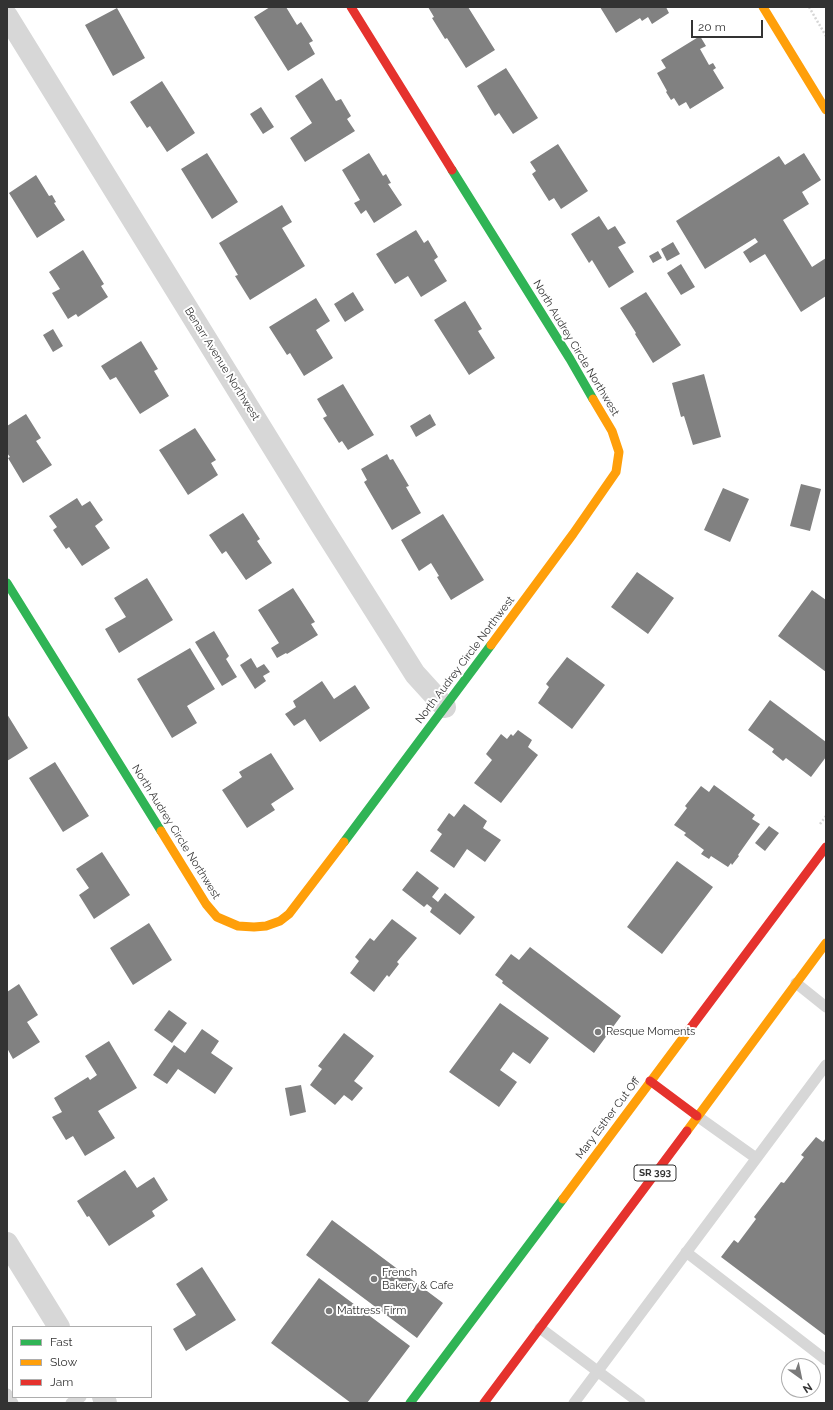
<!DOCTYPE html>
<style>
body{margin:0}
#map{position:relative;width:833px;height:1410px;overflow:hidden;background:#fff;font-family:Raleway,sans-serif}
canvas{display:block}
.frame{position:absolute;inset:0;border:8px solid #333;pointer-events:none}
.legend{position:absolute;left:12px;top:1326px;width:140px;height:72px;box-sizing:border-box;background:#fff;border:1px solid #adadad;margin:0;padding:5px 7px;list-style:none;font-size:12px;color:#333}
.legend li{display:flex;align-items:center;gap:8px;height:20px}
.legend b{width:20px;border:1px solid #adadad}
.north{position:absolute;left:781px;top:1358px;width:40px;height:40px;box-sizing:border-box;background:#fff;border:1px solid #adadad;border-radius:50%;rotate:147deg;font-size:11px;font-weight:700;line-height:16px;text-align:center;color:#333}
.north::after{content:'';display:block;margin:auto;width:14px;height:18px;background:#7a7a7a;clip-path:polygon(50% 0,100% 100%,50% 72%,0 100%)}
.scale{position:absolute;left:691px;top:20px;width:72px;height:18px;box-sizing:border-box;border:2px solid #333;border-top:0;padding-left:5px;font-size:12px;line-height:14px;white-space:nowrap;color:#333;-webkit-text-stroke:3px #fff;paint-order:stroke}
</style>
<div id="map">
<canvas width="833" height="1410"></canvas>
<div class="frame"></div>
<ul class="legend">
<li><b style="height:5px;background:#30b455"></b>Fast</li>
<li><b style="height:5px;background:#ff9f0a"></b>Slow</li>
<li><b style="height:5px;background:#e5322d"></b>Jam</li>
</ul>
<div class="north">N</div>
<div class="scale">20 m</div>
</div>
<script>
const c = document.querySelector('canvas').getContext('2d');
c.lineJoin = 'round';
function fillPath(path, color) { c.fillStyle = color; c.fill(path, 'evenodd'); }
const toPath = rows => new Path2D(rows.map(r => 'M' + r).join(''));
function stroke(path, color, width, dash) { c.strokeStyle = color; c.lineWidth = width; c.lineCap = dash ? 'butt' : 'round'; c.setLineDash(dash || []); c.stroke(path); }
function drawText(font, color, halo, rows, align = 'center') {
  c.font = font + ' Raleway,sans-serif'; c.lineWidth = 4; c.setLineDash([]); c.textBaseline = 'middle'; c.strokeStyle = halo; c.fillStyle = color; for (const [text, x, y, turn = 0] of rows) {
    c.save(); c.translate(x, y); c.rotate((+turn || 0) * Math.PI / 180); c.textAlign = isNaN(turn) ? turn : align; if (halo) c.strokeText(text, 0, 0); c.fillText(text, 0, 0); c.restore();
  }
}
const building = toPath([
 [270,7,286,7,297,25,301,22,313,41,309,43,315,54,288,71,254,17],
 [428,7,468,7,495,50,466,68,447,38,445,39,432,18,434,17],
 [600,7,666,7,669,13,652,24,648,17,642,21,640,18,616,33],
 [117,8,145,58,113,76,85,25],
 [700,36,706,46,700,49,709,65,713,63,716,68,713,70,724,88,690,109,686,102,679,106,674,98,671,100,666,92,667,91,657,73,666,68,661,60],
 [506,68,538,118,513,134,499,113,495,116,477,86],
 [322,78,336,101,341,99,351,116,347,119,355,131,305,162,290,138,312,123,295,96],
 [162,81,195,133,167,152,150,126,147,128,130,102],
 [261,107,274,127,263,134,250,114],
 [558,144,588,191,561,209,554,198,549,201,532,174,536,171,530,162],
 [207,153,238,202,212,219,181,169],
 [369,153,383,176,386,174,391,183,388,184,402,205,374,223,366,210,361,214,354,203,360,200,342,170],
 [804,153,821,180,802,192,809,204,783,220,812,267,826,258,826,296,801,312,765,254,750,263,743,252,758,242,755,238,705,269,676,221,779,156,785,165],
 [36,175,49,196,52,195,56,202,54,203,65,220,37,238,9,193],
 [282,205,292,222,282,228,305,266,250,300,235,276,238,275,219,243],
 [599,216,608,230,615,226,626,243,618,247,634,272,609,288,592,260,589,263,571,234],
 [416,230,424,243,428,240,438,257,434,260,447,281,421,297,408,276,395,284,376,254],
 [673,242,680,254,667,261,661,249],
 [83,250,104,284,101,286,108,297,78,317,76,314,68,319,52,293,60,289,49,272],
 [658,251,662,258,653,263,649,256],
 [681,264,695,287,681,295,667,273],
 [353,292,364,310,345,322,334,304],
 [646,292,681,345,653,363,635,334,636,333,620,308],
 [316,298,330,321,316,330,333,358,304,376,290,353,287,355,269,327],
 [465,301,482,329,478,331,495,358,469,375,434,320],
 [53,329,63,346,53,352,43,335],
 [141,341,158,369,154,371,169,396,140,414,116,377,110,380,101,366],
 [704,374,721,437,693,445,684,416,681,417,672,383],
 [343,384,374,435,348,450,342,441,339,443,323,418,327,416,317,399],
 [26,414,41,438,36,441,52,465,23,483,8,458,10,457,7,453,7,426],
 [430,414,436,425,416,437,410,426],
 [195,428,216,460,211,463,218,475,188,495,159,450],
 [387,454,390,460,393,459,409,486,406,487,421,513,392,530,364,482,367,480,361,469],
 [801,484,821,489,810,531,790,526],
 [723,488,749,499,730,542,704,530],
 [77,498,82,506,90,501,103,520,95,526,110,548,82,566,69,547,66,549,53,530,57,527,49,516],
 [243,513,260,539,257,541,272,563,246,580,226,551,222,554,209,535],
 [443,514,484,580,451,600,437,577,439,576,431,563,419,571,401,540],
 [637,572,674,598,648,634,611,607],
 [147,578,173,620,119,653,105,629,126,617,114,598],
 [293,588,315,622,311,624,318,635,287,654,286,653,277,658,271,648,279,643,258,610],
 [812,590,826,600,826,672,778,636],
 [214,631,229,656,226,659,237,677,222,686,195,642],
 [190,648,215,689,187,706,197,723,172,738,137,679],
 [567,657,605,685,572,729,538,703,549,687,546,684],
 [251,658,257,668,264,664,270,672,263,676,266,681,255,689,240,665],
 [322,681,334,699,355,685,370,708,320,742,305,719,294,726,285,714,296,707,293,701],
 [770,700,826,742,826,757,811,777,786,758,783,761,772,752,774,749,748,730],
 [7,714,28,748,7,761],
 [518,730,532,740,528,747,538,755,501,803,474,783,492,760,486,754,501,734,507,739,511,734,513,736],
 [271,753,294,789,271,804,275,810,247,828,222,790,242,777,239,772],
 [55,762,89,816,63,832,29,778],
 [714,785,755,815,752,819,760,824,738,855,739,856,732,865,731,863,728,867,711,856,709,859,701,854,704,850,684,835,686,833,674,825,687,808,685,806,701,786,709,792],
 [464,804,487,821,483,828,501,840,485,862,467,849,454,868,430,851,442,834,437,830,449,813,454,817],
 [769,826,779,833,765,851,755,843],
 [102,852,130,895,94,919,79,895,89,888,76,869],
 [677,861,713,887,662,954,627,927],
 [417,871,439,888,432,897,438,902,445,893,475,917,460,935,430,912,432,908,427,904,424,907,402,890],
 [392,919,417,938,397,962,399,964,389,977,387,975,374,992,350,973,359,961,355,957,370,938,374,941],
 [149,923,172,960,133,985,110,948],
 [530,947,621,1016,594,1053,502,983,503,981,495,975,511,954,519,960],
 [19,984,38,1015,27,1022,40,1042,13,1059,7,1048,7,992],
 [500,1003,549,1038,530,1064,513,1052,500,1070,517,1082,499,1107,449,1072],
 [169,1010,187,1023,172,1043,154,1030],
 [202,1029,219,1041,211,1053,233,1068,215,1094,178,1069,167,1084,153,1075,174,1045,185,1053],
 [344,1033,374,1056,354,1081,363,1088,352,1101,344,1095,335,1105,310,1085,322,1069,318,1066],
 [109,1041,137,1088,98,1111,115,1138,85,1156,73,1136,66,1140,52,1117,62,1112,54,1098,88,1077,90,1080,97,1075,85,1056],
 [301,1085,306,1112,290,1116,285,1088],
 [816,1137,823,1142,826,1138,826,1336,721,1257,734,1240,738,1243,756,1219,754,1217,781,1182,784,1183,804,1157,801,1155],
 [125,1170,137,1188,154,1177,168,1200,152,1211,155,1216,109,1246,89,1216,87,1217,77,1201],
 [332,1220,443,1303,417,1338,306,1255],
 [202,1267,236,1320,186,1351,173,1329,196,1315,176,1284],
 [319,1278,410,1346,367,1403,351,1403,271,1343]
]);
const path = toPath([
 [809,7,826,36],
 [820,824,826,816]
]);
const lane = toPath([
 [796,983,826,1007],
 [697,1116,756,1158],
 [686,1252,826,1360],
 [540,1328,640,1403],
 [7,1394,13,1403],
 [71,1403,81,1397],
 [574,1403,826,1065]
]);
const street = toPath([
 [7,16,321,525,415,674,445,707],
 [7,1243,59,1327],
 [103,1397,106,1403]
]);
const fast = toPath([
 [452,170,570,359,593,399],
 [7,583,161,831],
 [344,842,491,645],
 [410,1403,563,1199]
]);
const slow = toPath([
 [763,7,826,110],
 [491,645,573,534,616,472,619,452,612,431,593,399],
 [161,831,206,904,217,917,238,926,254,927,266,926,280,921,289,914,344,842],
 [687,1131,826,943],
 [563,1199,689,1030]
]);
const jam = toPath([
 [351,7,452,170],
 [689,1030,826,847],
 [650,1081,697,1116],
 [484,1403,687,1131]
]);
const markers = [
 [598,1032,4,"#7a7a7a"],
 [374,1279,4,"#7a7a7a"],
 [329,1311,4,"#7a7a7a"]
];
const shields = [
 [655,1173,42]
];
const shieldNames = [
 ["SR 393",655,1173]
];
const streetNames = [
 ["North Audrey Circle Northwest",576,348,59],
 ["Benarr Avenue Northwest",222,364,58],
 ["North Audrey Circle Northwest",465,660,-53],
 ["North Audrey Circle Northwest",176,832,58],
 ["Mary Esther Cut Off",608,1118,-53]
];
const poiNames = [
 ["Resque Moments",606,1032],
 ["French",382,1273],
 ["Bakery & Cafe",382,1286],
 ["Mattress Firm",337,1311]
];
fillPath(building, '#818181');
stroke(path, '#d6d6d6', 2.5, [2, 2]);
stroke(lane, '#d7d7d7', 11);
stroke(street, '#d7d7d7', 22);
stroke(fast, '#30b455', 9);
stroke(slow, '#ff9f0a', 9);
stroke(jam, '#e5322d', 9);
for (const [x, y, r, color] of markers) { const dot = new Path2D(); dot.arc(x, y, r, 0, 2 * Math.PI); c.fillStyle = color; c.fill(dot); stroke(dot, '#fff', 1.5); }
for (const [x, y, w] of shields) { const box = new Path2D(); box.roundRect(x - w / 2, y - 8, w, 16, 3); c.fillStyle = '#fff'; c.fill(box); stroke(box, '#333', 1); }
drawText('bold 10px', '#333', null, shieldNames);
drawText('11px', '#333', '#fff', streetNames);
drawText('11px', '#333', '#fff', poiNames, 'left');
</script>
